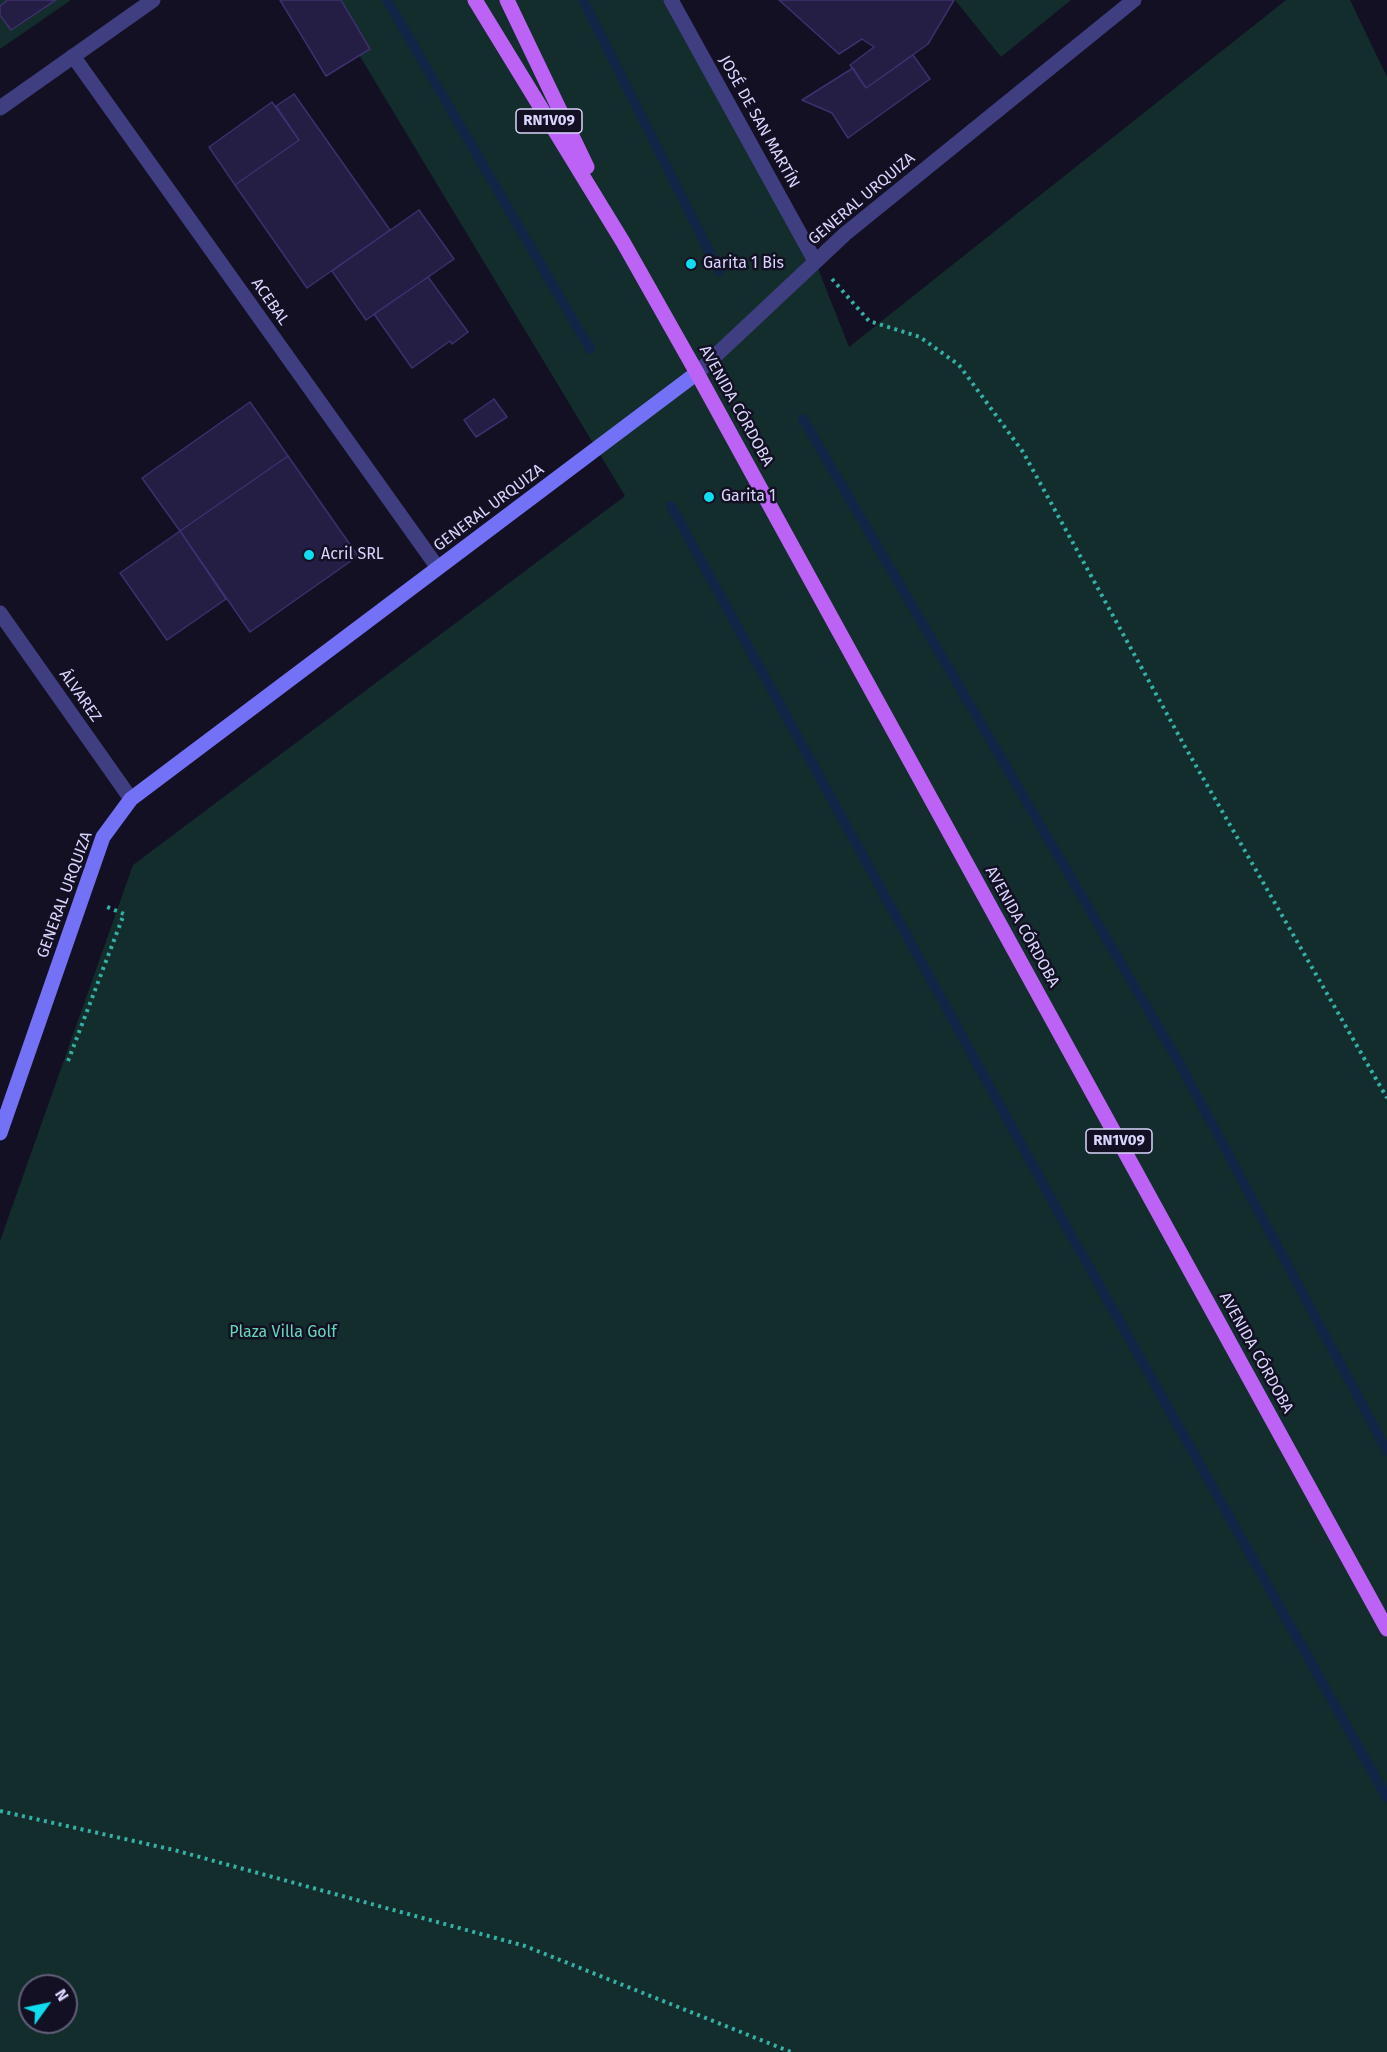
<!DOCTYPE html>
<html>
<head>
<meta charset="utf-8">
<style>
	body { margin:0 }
	#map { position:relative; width:1387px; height:2052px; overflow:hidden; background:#131024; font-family:"Fira Sans",sans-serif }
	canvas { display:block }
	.north { position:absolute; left:18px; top:1974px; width:60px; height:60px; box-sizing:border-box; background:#131024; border:2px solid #625f7a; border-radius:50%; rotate:57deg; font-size:16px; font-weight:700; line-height:24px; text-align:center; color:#d9d5fc }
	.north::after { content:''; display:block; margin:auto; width:21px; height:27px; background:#0eddef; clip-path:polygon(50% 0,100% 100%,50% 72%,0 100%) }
</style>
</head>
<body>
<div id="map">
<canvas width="1387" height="2052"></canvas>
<div class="north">N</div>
</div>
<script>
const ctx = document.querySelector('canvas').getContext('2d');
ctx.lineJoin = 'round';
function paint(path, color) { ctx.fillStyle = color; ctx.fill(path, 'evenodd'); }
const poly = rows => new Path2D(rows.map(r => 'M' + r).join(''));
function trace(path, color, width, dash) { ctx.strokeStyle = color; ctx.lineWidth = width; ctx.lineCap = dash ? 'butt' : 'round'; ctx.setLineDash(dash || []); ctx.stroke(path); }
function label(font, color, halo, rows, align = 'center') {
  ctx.font = font + ' "Fira Sans",sans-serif'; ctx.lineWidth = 5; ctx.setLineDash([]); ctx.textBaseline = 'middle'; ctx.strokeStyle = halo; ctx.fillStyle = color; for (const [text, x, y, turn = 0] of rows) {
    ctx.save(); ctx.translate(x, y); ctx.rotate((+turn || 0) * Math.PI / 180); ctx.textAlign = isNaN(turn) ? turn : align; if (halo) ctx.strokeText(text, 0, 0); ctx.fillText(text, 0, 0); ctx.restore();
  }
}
paint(poly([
	[0,0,71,0,0,49],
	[326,0,671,0,815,261,849,347,1286,0,1350,0,1387,77,1387,2052,0,2052,0,1241,133,865,625,496],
	[30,1986,66,1986,66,2022,30,2022],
	[955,0,1071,0,1001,57]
]), '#132d2c');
trace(poly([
	[387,0,590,349],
	[583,0,719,271],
	[803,419,1181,1066,1387,1451],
	[671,506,1065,1224,1387,1798]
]), '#112647', 10);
const building = poly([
	[8,0,56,0,11,30,0,15,0,6,8,0],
	[280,0,341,0,370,49,326,76,280,0],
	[779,0,954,0,928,44,866,88,850,65,874,47,862,39,839,54,779,0],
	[913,55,930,79,848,138,832,113,802,100,853,68,866,88,913,55],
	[294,94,390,230,307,288,235,185,299,140,276,106,294,94],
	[272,102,299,140,235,185,209,147,272,102],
	[419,210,454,259,366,320,332,271,419,210],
	[428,277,468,332,452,344,450,341,412,368,374,314,428,277],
	[494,399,507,417,476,437,464,420,494,399],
	[250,402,288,456,180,531,142,478,250,402],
	[288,456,358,556,250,632,180,531,288,456],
	[180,531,226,599,167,640,120,573,180,531]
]);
paint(building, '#241d44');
trace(building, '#3c316e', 1.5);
trace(poly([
	[832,279,869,321,920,337,959,365,1023,452,1184,745,1387,1098],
	[68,1061,124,914,105,906],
	[0,1811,174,1850,525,1946,791,2052]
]), '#36afa6', 4, [3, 4.5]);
trace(poly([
	[671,0,815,261],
	[73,56,438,568],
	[0,108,153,0],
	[697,373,845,234,1134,0],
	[0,613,131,799]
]), '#3f3e80', 15);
trace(poly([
	[0,1133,103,837,131,799,697,373]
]), '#7372f6', 15);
trace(poly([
	[475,0,623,242,697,373,1387,1629],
	[507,0,587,167]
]), '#bc63f6', 15);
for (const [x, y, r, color] of [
	[691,264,6,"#0eddef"],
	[709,497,6,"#0eddef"],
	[309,555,6,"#0eddef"]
]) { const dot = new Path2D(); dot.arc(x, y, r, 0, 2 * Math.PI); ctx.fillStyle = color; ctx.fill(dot); trace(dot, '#131024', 2); }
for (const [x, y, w] of [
	[549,121,66],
	[1119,1141,66]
]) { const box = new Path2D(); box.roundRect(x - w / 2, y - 12, w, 24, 4.5); ctx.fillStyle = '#131024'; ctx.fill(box); trace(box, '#d9d5fc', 1.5); }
label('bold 15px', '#d9d5fc', null, [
	["RN1V09",549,121],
	["RN1V09",1119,1141]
]);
label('16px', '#d9d5fc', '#131024', [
	["JOSÉ DE SAN MARTÍN",759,122,61],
	["GENERAL URQUIZA",862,199,-40],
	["ACEBAL",270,302,55],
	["AVENIDA CÓRDOBA",736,406,61],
	["GENERAL URQUIZA",489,508,-37],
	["ÁLVAREZ",80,696,55],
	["GENERAL URQUIZA",65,895,-70],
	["AVENIDA CÓRDOBA",1022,927,61],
	["AVENIDA CÓRDOBA",1256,1353,61]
]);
label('16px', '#d9d5fc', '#131024', [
	["Garita 1 Bis",703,264],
	["Garita 1",721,497],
	["Acril SRL",321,555]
], 'left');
label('16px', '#65d8ba', '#131024', [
	["Plaza Villa Golf",283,1333]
]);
</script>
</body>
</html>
